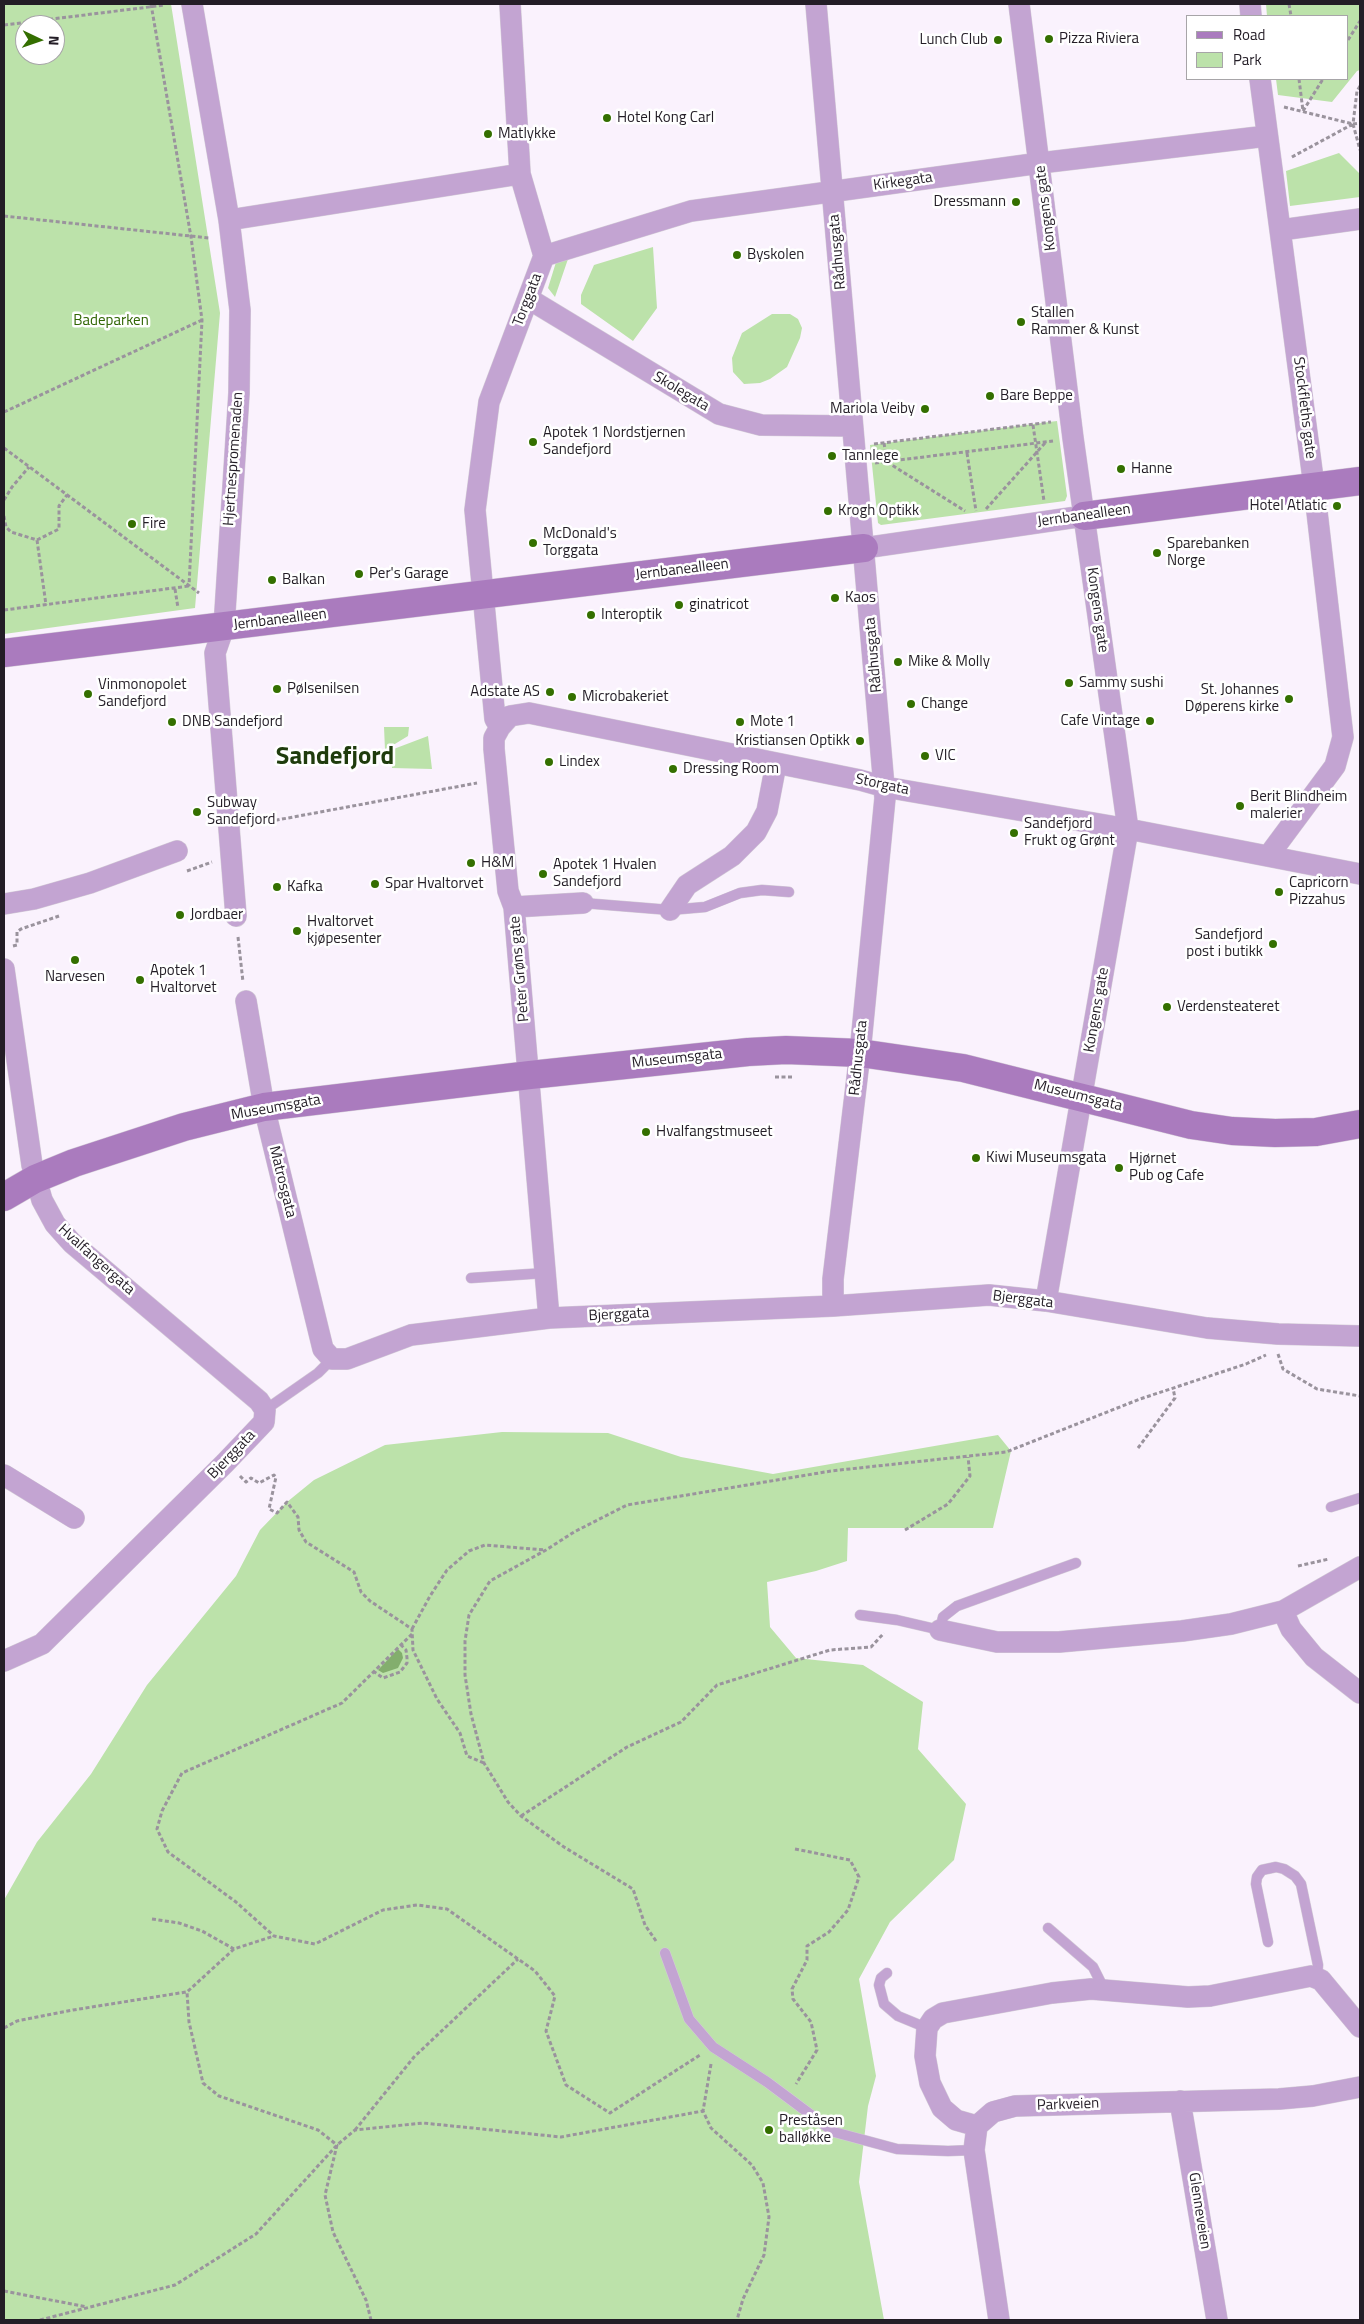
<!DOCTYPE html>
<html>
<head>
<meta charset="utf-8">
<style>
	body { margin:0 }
	#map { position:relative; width:1364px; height:2324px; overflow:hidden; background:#faf2fd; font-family:"Titillium Web",sans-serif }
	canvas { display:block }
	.frame { position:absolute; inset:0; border:5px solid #231d26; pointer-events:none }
	.legend { position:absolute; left:1186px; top:15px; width:162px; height:65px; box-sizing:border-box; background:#fff; border:1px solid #a7a5a8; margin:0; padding:6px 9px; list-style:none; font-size:15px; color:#231d26 }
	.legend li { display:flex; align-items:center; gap:10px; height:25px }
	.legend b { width:25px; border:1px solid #a7a5a8 }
	.north { position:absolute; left:15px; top:15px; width:50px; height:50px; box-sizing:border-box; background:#fff; border:1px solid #a7a5a8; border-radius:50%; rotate:93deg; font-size:14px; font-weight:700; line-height:20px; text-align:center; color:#231d26 }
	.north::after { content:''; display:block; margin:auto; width:18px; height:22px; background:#346f00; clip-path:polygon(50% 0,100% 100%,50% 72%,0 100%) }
</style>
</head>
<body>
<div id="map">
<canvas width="1364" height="2324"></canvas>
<div class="frame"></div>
<ul class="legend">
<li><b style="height:6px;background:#aa7bbe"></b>Road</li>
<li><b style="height:14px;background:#bce2aa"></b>Park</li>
</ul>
<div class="north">N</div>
</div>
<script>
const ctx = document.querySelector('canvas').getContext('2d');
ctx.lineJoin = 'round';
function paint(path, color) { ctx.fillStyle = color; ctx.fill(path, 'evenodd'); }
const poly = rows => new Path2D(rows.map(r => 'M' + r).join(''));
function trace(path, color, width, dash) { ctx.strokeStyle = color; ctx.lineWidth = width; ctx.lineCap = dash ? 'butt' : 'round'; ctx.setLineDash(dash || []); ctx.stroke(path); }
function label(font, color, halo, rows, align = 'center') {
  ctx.font = font + ' "Titillium Web",sans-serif'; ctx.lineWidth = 5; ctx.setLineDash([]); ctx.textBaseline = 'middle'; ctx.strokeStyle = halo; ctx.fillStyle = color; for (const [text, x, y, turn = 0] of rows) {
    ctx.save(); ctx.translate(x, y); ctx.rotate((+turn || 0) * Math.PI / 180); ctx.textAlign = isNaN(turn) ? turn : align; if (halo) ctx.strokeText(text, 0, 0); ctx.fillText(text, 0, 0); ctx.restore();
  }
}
paint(poly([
	[4,4,171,4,220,313,195,608,4,634],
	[25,25,55,25,55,55,25,55],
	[1266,4,1360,4,1360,70,1357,71,1332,102,1278,95,1276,79,1348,79,1348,16,1267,16],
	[1339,153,1360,174,1360,197,1290,206,1286,171],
	[653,247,657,308,633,341,581,304,581,295,594,265],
	[557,259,568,259,555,297,548,288],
	[772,314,790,314,798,319,802,328,800,338,787,367,770,379,760,383,744,384,733,372,732,358,742,333],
	[1057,421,1067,496,1065,501,881,525,878,523,870,445],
	[384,727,409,727,408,736,385,750],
	[428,736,432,769,392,768,391,750],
	[502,1432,608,1433,681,1457,773,1474,998,1435,1011,1451,993,1528,848,1528,847,1561,816,1571,767,1582,770,1627,796,1658,863,1665,923,1702,918,1749,966,1804,954,1860,890,1922,859,1979,876,2076,868,2106,859,2182,884,2320,4,2320,4,1900,37,1842,91,1774,147,1685,236,1576,260,1530,287,1502,314,1480,385,1445]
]), '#bce2aa');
paint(poly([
	[398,1649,402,1653,403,1658,398,1668,383,1673,378,1670]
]), '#83ae6d');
const lane = poly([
	[583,903,670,910,705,907,740,893,762,890,789,892],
	[471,1278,545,1273],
	[265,1410,318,1373,332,1359],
	[1331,1507,1360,1498],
	[860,1615,897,1620,940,1630,943,1617,957,1606,1076,1563],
	[1048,1928,1093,1967,1104,1989],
	[1268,1942,1256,1884,1257,1877,1262,1870,1276,1867,1284,1869,1295,1876,1301,1884,1318,1965,1317,1977],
	[665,1953,689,2019,713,2047,767,2082,834,2132,897,2149,948,2151,974,2150],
	[887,1973,881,1978,879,1985,884,2004,898,2016,927,2028]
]);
const street = poly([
	[192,4,229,220,240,310,239,393,224,627,215,653,236,916],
	[816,4,885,798,860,1053,833,1279,833,1306],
	[1019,4,1073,438,1128,829,1046,1301],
	[1250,4,1251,16],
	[1260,79,1314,486,1343,737,1335,766,1269,855],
	[229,220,520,174],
	[1281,230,1360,219],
	[544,256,691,211,1040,163,1267,136],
	[529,299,719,414,761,425,852,426],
	[864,548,1084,516],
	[500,727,495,719,475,510,489,402,544,256,520,174,510,4],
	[4,904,34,899,90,883,177,851],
	[514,907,583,903],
	[670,910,687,885,732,856,756,832,767,811,776,764],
	[4,969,32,1165,42,1200,55,1224,72,1243,259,1401,265,1410,264,1422,225,1463,42,1644,4,1661],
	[246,1001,264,1107,323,1349,332,1359,347,1359,411,1335,549,1318,833,1306,989,1295,1046,1301,1207,1328,1278,1334,1360,1336],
	[549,1318,514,907,508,891,494,749,494,738,500,727,510,716,529,713,860,780,885,787,1128,829,1360,874],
	[4,1475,74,1518],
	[1283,1611,1291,1629,1314,1657,1360,1693],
	[940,1630,997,1642,1059,1642,1182,1631,1231,1624,1283,1611,1360,1567],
	[1180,2101,1217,2320],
	[977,2126,956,2120,942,2108,930,2083,925,2056,927,2028,933,2019,943,2013,1052,1993,1091,1989,1188,1997,1210,1996,1311,1976,1321,1980,1360,2027],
	[999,2320,974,2150,977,2126,993,2112,1015,2106,1279,2099,1313,2096,1360,2087]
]);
const secondary = poly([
	[1084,516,1360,481],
	[4,653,864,548],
	[4,1197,35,1179,74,1163,184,1127,264,1107,530,1075,748,1052,786,1050,860,1053,963,1068,1191,1125,1232,1131,1275,1133,1316,1132,1360,1124]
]);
trace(lane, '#d3ccd6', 11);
trace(street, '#d3ccd6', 22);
trace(secondary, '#d3ccd6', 29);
trace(poly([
	[151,4,191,237,202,320,189,586],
	[1289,4,1291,16],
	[4,25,165,5],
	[1348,40,1360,21],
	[1299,79,1303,111],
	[1360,86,1357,91,1353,124,1360,150],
	[1284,107,1353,124,1290,158],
	[1303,111,1323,79],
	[1353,124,1360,123],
	[4,216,209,238],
	[4,412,202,320],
	[1033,425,1044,501],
	[884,443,887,462,965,511],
	[874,444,1051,422],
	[4,448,199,593],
	[967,453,976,511],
	[875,463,1053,441],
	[4,500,12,487,29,467],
	[986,509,1045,443],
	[4,516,6,527,11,532,37,540,46,605],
	[37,540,59,529,59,506,67,495],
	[175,589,178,608],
	[4,610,189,586],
	[250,825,477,783],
	[187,871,212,862],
	[238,937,243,982],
	[13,946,17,945,17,932,21,929,59,916],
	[775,1077,794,1077],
	[1278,1354,1283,1369,1317,1389,1360,1396],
	[1138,1448,1175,1398,1173,1388],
	[240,1476,246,1482,251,1478,259,1483,274,1475,276,1477,269,1509,277,1513,287,1502,298,1517,299,1530,306,1542,354,1572,361,1592,370,1601,412,1629,413,1650,437,1699,460,1733,467,1756,484,1763],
	[905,1530,948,1504,970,1476,968,1457],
	[1298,1566,1329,1559],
	[412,1629,430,1596,447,1570,469,1551,485,1545,545,1550],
	[412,1634,342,1703,182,1773,162,1811,157,1829,168,1852,236,1902,274,1936,315,1944,383,1910,417,1905,447,1909,535,1971,555,1996,546,2031,566,2085,610,2113,700,2055],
	[373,1671,383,1678,400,1672,407,1663,407,1658,406,1650,401,1645],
	[521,1816,627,1747,681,1722,717,1685,830,1650,871,1647,884,1633],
	[795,1849,850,1860,859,1877,848,1910,829,1932,807,1946,807,1960,792,1989,793,1999,811,2022,817,2050,796,2084],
	[152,1919,179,1923,202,1931,234,1949,274,1936],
	[656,1941,645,1925,633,1889,564,1847,521,1816,508,1802,484,1763,471,1714,465,1675,465,1641,469,1615,490,1581,546,1550,574,1532,627,1505,831,1471,1006,1452,1140,1399,1246,1364,1266,1355],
	[234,1949,187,1992,189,2022,203,2083,219,2096,318,2130,337,2145,325,2195,333,2232,366,2300,371,2320],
	[4,2028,17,2021,73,2010,186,1992],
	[711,2064,703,2111,711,2128,752,2165,763,2183,769,2217,764,2255,743,2299,737,2320],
	[355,2130,414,2057,518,1959],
	[4,2291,87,2307],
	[40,2320,175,2285,256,2234,337,2145,355,2130,423,2123,561,2137,703,2111]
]), '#9a939d', 3, [4, 2.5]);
trace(lane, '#c3a4d2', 10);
trace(street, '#c3a4d2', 21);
trace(secondary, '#aa7bbe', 28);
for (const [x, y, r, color] of [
	[1049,39,5,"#346f00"],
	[998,40,5,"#346f00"],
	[607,118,5,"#346f00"],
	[488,134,5,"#346f00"],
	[1016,202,5,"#346f00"],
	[737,255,5,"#346f00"],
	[1021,322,5,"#346f00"],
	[990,396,5,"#346f00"],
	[925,409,5,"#346f00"],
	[533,442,5,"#346f00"],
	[832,456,5,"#346f00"],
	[1121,469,5,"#346f00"],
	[1337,506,5,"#346f00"],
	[828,511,5,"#346f00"],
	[132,524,5,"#346f00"],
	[533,543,5,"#346f00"],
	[1157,553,5,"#346f00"],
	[359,574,5,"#346f00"],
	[272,580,5,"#346f00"],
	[835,598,5,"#346f00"],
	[679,605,5,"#346f00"],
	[591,615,5,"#346f00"],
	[898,662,5,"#346f00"],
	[1069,683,5,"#346f00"],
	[277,689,5,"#346f00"],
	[550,692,5,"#346f00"],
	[88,694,5,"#346f00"],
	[572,697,5,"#346f00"],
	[1289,699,5,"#346f00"],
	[911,704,5,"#346f00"],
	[1150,721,5,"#346f00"],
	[172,722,5,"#346f00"],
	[740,722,5,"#346f00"],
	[860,741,5,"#346f00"],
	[925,756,5,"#346f00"],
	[549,762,5,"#346f00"],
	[673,769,5,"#346f00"],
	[1240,806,5,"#346f00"],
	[197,812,5,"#346f00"],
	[1014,833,5,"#346f00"],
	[471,863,5,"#346f00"],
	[543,874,5,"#346f00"],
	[375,884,5,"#346f00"],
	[277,887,5,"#346f00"],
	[1279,892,5,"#346f00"],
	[180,915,5,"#346f00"],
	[297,931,5,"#346f00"],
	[1273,944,5,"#346f00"],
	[75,960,5,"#346f00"],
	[140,980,5,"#346f00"],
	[1167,1007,5,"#346f00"],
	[646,1132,5,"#346f00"],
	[976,1158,5,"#346f00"],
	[1119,1168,5,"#346f00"],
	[769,2130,5,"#346f00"]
]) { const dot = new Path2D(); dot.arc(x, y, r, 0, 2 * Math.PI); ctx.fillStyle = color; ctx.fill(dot); trace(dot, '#fff', 2); }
label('15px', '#231d26', '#fff', [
	["Pizza Riviera",1059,39],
	["Lunch Club",988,40,"right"],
	["Hotel Kong Carl",617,118],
	["Matlykke",498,134],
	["Dressmann",1006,202,"right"],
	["Byskolen",747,255],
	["Stallen",1031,313],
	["Rammer & Kunst",1031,330],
	["Bare Beppe",1000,396],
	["Mariola Veiby",915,409,"right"],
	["Apotek 1 Nordstjernen",543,433],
	["Sandefjord",543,450],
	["Tannlege",842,456],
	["Hanne",1131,469],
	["Hotel Atlatic",1327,506,"right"],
	["Krogh Optikk",838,511],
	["Fire",142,524],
	["McDonald's",543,534],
	["Torggata",543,551],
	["Sparebanken",1167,544],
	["Norge",1167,561],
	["Per's Garage",369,574],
	["Balkan",282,580],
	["Kaos",845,598],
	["ginatricot",689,605],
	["Interoptik",601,615],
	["Mike & Molly",908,662],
	["Sammy sushi",1079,683],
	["Vinmonopolet",98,685],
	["Sandefjord",98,702],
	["Pølsenilsen",287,689],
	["St. Johannes",1279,690,"right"],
	["Døperens kirke",1279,707,"right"],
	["Adstate AS",540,692,"right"],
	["Microbakeriet",582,697],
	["Change",921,704],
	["Cafe Vintage",1140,721,"right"],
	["DNB Sandefjord",182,722],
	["Mote 1",750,722],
	["Kristiansen Optikk",850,741,"right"],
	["VIC",935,756],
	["Lindex",559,762],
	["Dressing Room",683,769],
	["Berit Blindheim",1250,797],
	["malerier",1250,814],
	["Subway",207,803],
	["Sandefjord",207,820],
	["Sandefjord",1024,824],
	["Frukt og Grønt",1024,841],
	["H&M",481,863],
	["Apotek 1 Hvalen",553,865],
	["Sandefjord",553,882],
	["Capricorn",1289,883],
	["Pizzahus",1289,900],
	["Spar Hvaltorvet",385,884],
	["Kafka",287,887],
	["Jordbaer",190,915],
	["Hvaltorvet",307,922],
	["kjøpesenter",307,939],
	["Sandefjord",1263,935,"right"],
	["post i butikk",1263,952,"right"],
	["Apotek 1",150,971],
	["Hvaltorvet",150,988],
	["Narvesen",75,977,"center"],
	["Verdensteateret",1177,1007],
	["Hvalfangstmuseet",656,1132],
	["Kiwi Museumsgata",986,1158],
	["Hjørnet",1129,1159],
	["Pub og Cafe",1129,1176],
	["Preståsen",779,2121],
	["balløkke",779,2138]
], 'left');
label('15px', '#231d26', '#fff', [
	["Kirkegata",903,182,-8],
	["Kongens gate",1046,208,-97],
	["Rådhusgata",838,252,-95],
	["Torggata",528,300,-69],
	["Skolegata",681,392,31],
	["Stockfleths gate",1304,408,83],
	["Hjertnespromenaden",234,459,-86],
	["Jernbanealleen",1084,516,-8],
	["Jernbanealleen",682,570,-7],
	["Kongens gate",1097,610,82],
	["Jernbanealleen",280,620,-7],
	["Rådhusgata",874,655,-95],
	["Storgata",882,785,12],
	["Peter Grøns gate",520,969,-95],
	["Kongens gate",1097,1010,-80],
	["Rådhusgata",859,1058,-84],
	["Museumsgata",677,1059,-6],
	["Museumsgata",1078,1096,14],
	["Museumsgata",276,1108,-10],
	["Matrosgata",282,1182,76],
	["Hvalfangergata",96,1260,42],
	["Bjerggata",1023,1300,7],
	["Bjerggata",619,1315,-3],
	["Bjerggata",232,1455,-46],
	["Parkveien",1068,2105,-2],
	["Glenneveien",1199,2211,81]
]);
label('15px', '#316604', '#fff', [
	["Badeparken",111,321]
]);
label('bold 25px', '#1f3c0d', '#fff', [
	["Sandefjord",335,758]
]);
</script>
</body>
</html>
